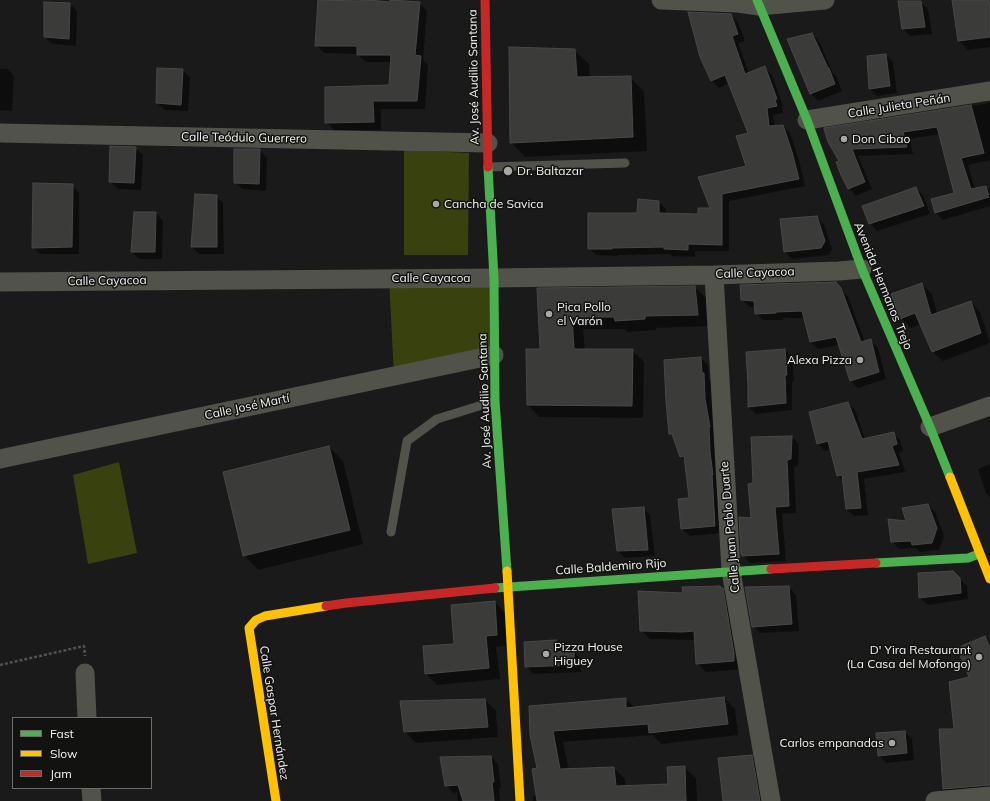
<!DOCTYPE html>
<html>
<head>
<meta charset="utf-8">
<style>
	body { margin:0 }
	#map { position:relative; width:990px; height:801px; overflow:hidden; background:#1a1a1a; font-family:Mulish,sans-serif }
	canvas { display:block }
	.legend { position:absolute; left:12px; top:717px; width:140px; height:72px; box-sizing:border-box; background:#121210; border:1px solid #6c6d6b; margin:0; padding:5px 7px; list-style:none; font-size:12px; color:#f4f5f3 }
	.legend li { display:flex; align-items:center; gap:8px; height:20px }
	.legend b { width:20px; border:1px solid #6c6d6b }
</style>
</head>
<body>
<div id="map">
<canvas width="990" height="801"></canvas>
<ul class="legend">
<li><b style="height:5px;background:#4caf50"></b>Fast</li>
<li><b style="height:5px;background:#ffc107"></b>Slow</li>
<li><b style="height:5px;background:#c62828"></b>Jam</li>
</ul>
</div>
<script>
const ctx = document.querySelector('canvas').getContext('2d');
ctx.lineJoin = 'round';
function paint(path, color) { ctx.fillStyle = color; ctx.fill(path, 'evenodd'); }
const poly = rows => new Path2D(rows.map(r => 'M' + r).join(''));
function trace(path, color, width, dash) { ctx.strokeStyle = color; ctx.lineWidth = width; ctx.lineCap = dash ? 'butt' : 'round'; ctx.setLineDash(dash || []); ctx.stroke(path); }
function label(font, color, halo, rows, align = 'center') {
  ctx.font = font + ' Mulish,sans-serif'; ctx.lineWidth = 3; ctx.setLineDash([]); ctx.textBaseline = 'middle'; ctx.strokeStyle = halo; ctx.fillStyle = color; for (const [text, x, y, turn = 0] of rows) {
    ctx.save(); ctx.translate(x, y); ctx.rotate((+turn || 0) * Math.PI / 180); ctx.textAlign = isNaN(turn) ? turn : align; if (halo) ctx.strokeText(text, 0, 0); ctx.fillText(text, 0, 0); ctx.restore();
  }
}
paint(poly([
	[404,150,469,153,468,255,404,255],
	[494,278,494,355,394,376,389,279],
	[119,462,137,553,88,564,73,475]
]), '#39410e');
paint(poly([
	[953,0,990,0,990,47,968,50,959,41],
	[920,2,928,9,932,34,910,36,903,29],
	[391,3,419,3,427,11,423,60,428,65,425,109,381,109,381,130,334,130,326,122,390,86,392,62,366,62,357,54,324,53,316,45],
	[70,4,77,11,76,46,52,44,45,37],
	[731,15,738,22,745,41,738,43,749,73,765,67,772,75,783,106,782,107,783,113,773,115,775,126,783,126,790,133,799,160,805,186,729,201,729,251,695,251,695,257,672,256,670,254,618,255,618,256,596,255,589,248,638,214,659,202,666,209,666,215,699,215,711,209,700,178,747,166,749,133,729,83,719,88,712,81],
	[812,34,819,41,833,73,836,76,842,91,818,101,811,93],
	[574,50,589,64,590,78,630,77,644,92,647,151,525,157,511,142],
	[886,55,893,62,897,93,877,96,870,89,868,56],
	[0,69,7,69,14,76,12,111,0,110],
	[182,70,190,77,188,111,165,110,157,103],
	[990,103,990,160,968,165,975,189,986,187,990,191,990,206,943,220,936,213,955,194,940,134,910,139,913,154,858,156,872,189,856,196,849,188,840,161,825,129],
	[135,148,143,155,141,190,118,189,110,181],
	[260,150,267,158,266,191,242,189,235,182],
	[72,185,79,193,79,254,40,254,33,247],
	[916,188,923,195,930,214,877,231,870,223],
	[216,196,223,203,224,254,199,254,192,247],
	[156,213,163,221,162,259,139,259,132,252],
	[817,217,824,224,832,249,829,255,792,259,785,252,781,219],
	[835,283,848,297,865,342,870,340,878,348,886,379,858,388,851,381,839,345,818,349,810,342,805,318,783,318,783,320,763,320,756,313,755,307,750,307,742,300],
	[922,284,932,294,937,314,971,302,980,312,990,343,943,361,933,352,921,324,911,328,901,318],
	[695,287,707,299,710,326,656,328,656,330,627,332,624,329,583,329,585,350,632,350,644,362,643,418,539,417,528,405,541,350,538,289],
	[785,350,792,357,794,382,792,382,792,410,756,414,749,407],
	[701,358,708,365,709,379,711,381,712,407,716,434,722,533,690,536,682,529,690,499,686,462,681,456,674,437,670,433],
	[847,403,855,410,865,439,893,433,900,440,903,451,899,453,905,472,864,479,868,515,854,516,846,509,844,482,837,475,831,449,825,451,818,444,810,413],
	[792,437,799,444,798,466,794,467,796,513,782,514,786,561,750,563,743,555,752,519,754,484,752,438],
	[329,447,343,461,363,544,258,570,244,555],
	[990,464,990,497,986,493,978,469],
	[928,505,935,512,944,536,939,550,920,552,916,548,899,549,892,541,907,522],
	[643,508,650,515,655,556,625,558,618,551],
	[919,574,959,579,967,586,968,599,928,605,920,598],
	[720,587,731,598,743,669,706,672,697,663,695,640,650,639,641,630],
	[789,587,796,595,799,631,760,633,753,626],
	[495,602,505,613,507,646,496,647,500,679,437,685,426,674,455,645],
	[985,637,990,643,990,800,956,801,944,789,955,730,971,678],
	[556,641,563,648,563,653,573,652,581,659,581,672,533,674,526,666,525,643],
	[724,698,735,709,738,735,661,744,653,735,563,742,569,770,614,768,625,779,626,787,669,785,684,767,696,778,697,801,533,801,533,796,538,796,538,769,531,735,626,699,635,708],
	[485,700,496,711,498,737,416,743,405,732,401,702],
	[905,732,912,739,914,760,886,763,879,755],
	[751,756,759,764,765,801,724,801],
	[491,757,498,764,501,788,499,789,500,801,458,801,457,792,453,793,446,785]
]), '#0007');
const building = poly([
	[318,0,360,1,360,0,368,0,390,2,390,0,420,2,415,55,421,56,417,101,373,101,374,122,325,123,325,87,389,85,391,55,357,55,357,46,315,46,318,0],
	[952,0,989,0,990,8,990,37,958,41,952,0],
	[898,1,921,1,925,27,902,29,898,1],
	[44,2,70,3,69,39,44,37,44,2],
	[688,12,731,14,738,34,732,36,745,74,765,66,777,99,775,100,777,106,767,108,769,126,783,125,792,152,799,179,722,194,722,245,688,244,688,250,664,249,664,247,612,248,612,249,588,249,588,213,637,213,638,199,659,201,659,213,698,214,698,208,710,208,698,177,746,166,736,136,748,133,725,75,711,81,700,57,688,12],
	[812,33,828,68,829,68,835,84,810,94,787,39,812,33],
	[509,47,575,49,577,77,631,76,633,137,510,143,509,47],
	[886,54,890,86,869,89,867,56,886,54],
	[157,68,183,69,181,105,156,103,157,68],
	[971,105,984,153,961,158,971,189,986,186,989,197,935,213,931,199,954,193,937,127,903,132,907,147,852,149,865,182,848,189,841,175,836,162,839,161,828,142,824,129,824,128,971,105],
	[110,146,136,147,134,183,109,182,110,146],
	[234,149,260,149,259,184,234,183,234,149],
	[33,183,73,184,72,247,32,248,33,183],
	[916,187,924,206,869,224,862,206,916,187],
	[195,194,217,195,217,247,191,247,195,194],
	[134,212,156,212,155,252,131,252,134,212],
	[817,216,825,241,821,248,784,252,780,219,817,216],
	[836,282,841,288,861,342,871,339,879,372,850,381,836,337,810,342,802,311,776,312,776,313,755,314,754,301,741,300,740,285,836,282],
	[922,283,931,315,971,301,981,333,932,352,915,313,900,319,891,294,922,283],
	[695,286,698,315,645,316,645,319,615,321,614,317,572,317,574,349,633,349,632,406,527,405,526,349,540,349,537,288,695,286],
	[785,349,787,375,785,375,786,403,748,407,748,385,746,352,785,349],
	[701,357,702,373,704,373,705,399,710,427,709,427,710,452,713,475,712,475,715,526,681,529,678,499,689,498,684,456,680,457,672,434,669,434,666,402,664,360,701,357],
	[848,402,862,439,894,432,897,444,892,446,899,465,857,472,861,508,846,509,842,475,837,476,828,441,817,444,809,412,848,402],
	[792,436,791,459,787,460,789,506,775,507,779,554,742,556,741,554,739,517,751,518,748,484,753,483,751,437,792,436],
	[329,446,350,530,243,556,223,472,329,446],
	[928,504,937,528,932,543,912,545,911,541,891,542,888,519,906,521,902,508,928,504],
	[644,507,648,550,617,551,612,509,644,507],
	[953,571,960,578,961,593,919,598,918,573,953,571],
	[720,586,721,588,723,588,734,653,734,661,696,664,694,631,682,632,640,631,638,591,683,593,682,587,720,586],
	[789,586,792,624,752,627,745,587,789,586],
	[495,601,497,635,486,636,489,668,425,674,423,646,454,644,451,605,495,601],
	[985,636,990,648,990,785,943,789,939,729,954,729,949,682,969,677,957,648,985,636],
	[556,640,556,652,574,651,574,665,525,667,524,642,556,640],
	[724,697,728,724,649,733,648,724,553,731,560,769,614,767,616,786,668,784,667,767,685,766,686,801,537,801,532,769,537,768,530,735,529,706,626,698,626,708,724,697],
	[485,699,488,727,404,732,400,701,485,699],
	[905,731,907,753,878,756,876,733,905,731],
	[752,755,760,801,723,801,718,758,752,755],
	[491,756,494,782,492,782,494,801,463,801,458,785,445,786,440,757,491,756]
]);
paint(building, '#3b3b3a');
trace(building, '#484848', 1);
trace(poly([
	[0,665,84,646,85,656]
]), '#52534e', 2.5, [3, 2]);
trace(poly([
	[488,167,625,163],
	[391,532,407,441,437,419,495,401]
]), '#51534a', 9);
trace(poly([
	[661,0,738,3,759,6,825,0],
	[807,120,990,91],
	[0,133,488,143],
	[714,275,731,571,771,801],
	[0,282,494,278,714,275,839,271,862,269],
	[930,427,990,406],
	[0,459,494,355],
	[85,673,87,718],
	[91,788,92,801],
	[935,801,990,796]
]), '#51534a', 19);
trace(poly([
	[757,0,807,120,862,269,930,427,950,477],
	[488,167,494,278,495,401,507,571],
	[876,563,968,558,979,554],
	[495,588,771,569]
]), '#4caf50', 9);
trace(poly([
	[950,477,990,579],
	[507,571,520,801],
	[276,801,249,628,256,620,265,616,326,606]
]), '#ffc107', 9);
trace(poly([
	[485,0,488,167],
	[771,569,876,563],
	[326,606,346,603,495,588]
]), '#c62828', 9);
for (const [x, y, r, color] of [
	[844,139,4,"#a8a8a7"],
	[508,171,5,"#a8a8a7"],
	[436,204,4,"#a8a8a7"],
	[549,314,4,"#a8a8a7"],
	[860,360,4,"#a8a8a7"],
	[546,654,4,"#a8a8a7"],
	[979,657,4,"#a8a8a7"],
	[892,743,4,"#a8a8a7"]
]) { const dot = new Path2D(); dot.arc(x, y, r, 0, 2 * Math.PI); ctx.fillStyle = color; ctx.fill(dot); trace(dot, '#121210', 1.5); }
label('12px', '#f4f5f3', '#121210', [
	["Av. José Audilio Santana",474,77,-91],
	["Calle Julieta Peñán",899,106,-9],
	["Calle Teódulo Guerrero",244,138,1],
	["Calle Cayacoa",755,273,-2],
	["Calle Cayacoa",431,278],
	["Calle Cayacoa",107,281,-1],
	["Avenida Hermanos Trejo",883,286,68],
	["Av. José Audilio Santana",485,401,-92],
	["Calle José Martí",247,407,-12],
	["Calle Juan Pablo Duarte",730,527,-95],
	["Calle Baldemiro Rijo",611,567,-4],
	["Calle Gaspar Hernández",274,713,81]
]);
label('12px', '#f4f5f3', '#121210', [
	["Don Cibao",852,139],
	["Dr. Baltazar",517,171],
	["Cancha de Savica",444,204],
	["Pica Pollo",557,307],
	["el Varón",557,321],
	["Alexa Pizza",852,360,"right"],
	["Pizza House",554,647],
	["Higuey",554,661],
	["D' Yira Restaurant",971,650,"right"],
	["(La Casa del Mofongo)",971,664,"right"],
	["Carlos empanadas",884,743,"right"]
], 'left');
</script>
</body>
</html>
